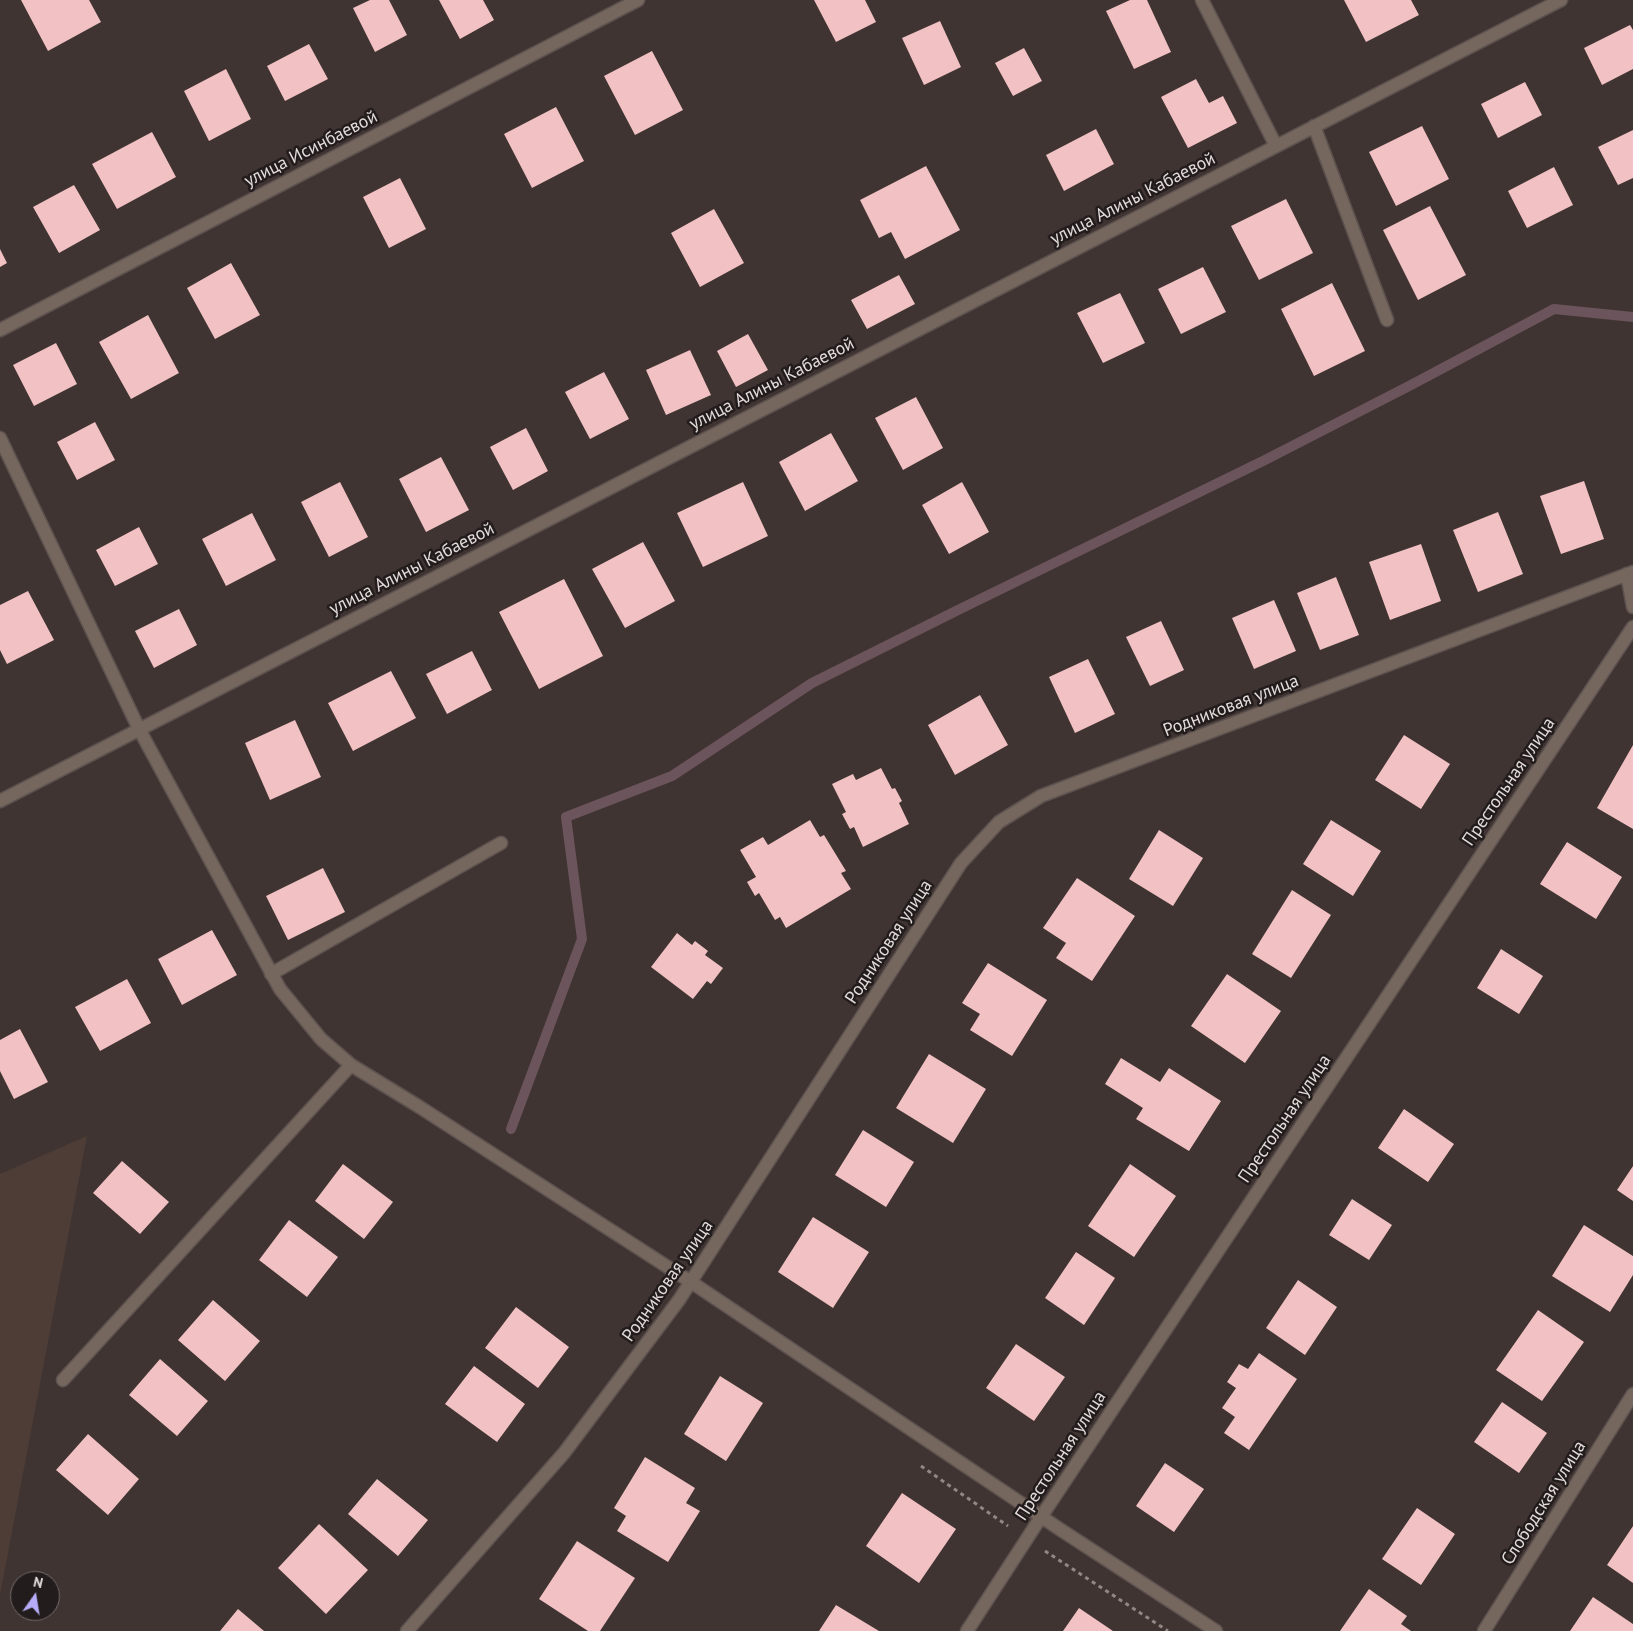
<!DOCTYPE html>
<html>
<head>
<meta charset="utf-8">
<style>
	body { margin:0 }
	#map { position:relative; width:1633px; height:1631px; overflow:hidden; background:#3f3431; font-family:"PT Sans",sans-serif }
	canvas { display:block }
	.north { position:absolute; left:10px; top:1571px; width:50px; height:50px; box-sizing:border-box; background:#221d1c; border:1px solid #6f6968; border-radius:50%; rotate:13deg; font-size:14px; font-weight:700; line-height:20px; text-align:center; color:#e3dcda }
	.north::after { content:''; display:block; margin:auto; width:18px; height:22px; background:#b6acf8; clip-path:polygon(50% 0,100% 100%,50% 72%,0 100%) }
</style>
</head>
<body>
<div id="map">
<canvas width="1633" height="1631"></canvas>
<div class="north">N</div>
</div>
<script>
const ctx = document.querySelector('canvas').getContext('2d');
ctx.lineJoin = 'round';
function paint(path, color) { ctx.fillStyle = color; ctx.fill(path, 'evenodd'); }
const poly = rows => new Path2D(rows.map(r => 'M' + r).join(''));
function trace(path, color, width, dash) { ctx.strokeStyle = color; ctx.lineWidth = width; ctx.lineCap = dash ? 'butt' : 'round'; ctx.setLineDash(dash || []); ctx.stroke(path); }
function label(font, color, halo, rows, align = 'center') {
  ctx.font = font + ' "PT Sans",sans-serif'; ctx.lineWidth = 5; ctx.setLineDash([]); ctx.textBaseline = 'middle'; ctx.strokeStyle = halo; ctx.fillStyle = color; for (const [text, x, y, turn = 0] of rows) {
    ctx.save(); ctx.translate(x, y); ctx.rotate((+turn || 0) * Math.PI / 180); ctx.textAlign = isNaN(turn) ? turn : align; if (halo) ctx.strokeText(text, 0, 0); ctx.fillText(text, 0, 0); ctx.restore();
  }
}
paint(poly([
	[87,1136,0,1595,0,1174]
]), '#4e3d37');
trace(poly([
	[511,1129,582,939,566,817,672,776,812,683,958,610,1265,460,1411,385,1554,309,1633,317]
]), '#6c545c', 10);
paint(poly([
	[21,0,89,0,101,22,48,51],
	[370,0,389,0,407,35,375,52,353,8],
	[439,0,483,0,494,20,460,39],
	[814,0,865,0,876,22,836,42],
	[1130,0,1147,0,1171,52,1134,69,1106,11],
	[1344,0,1411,0,1419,15,1366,42],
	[940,21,961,67,924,85,902,38],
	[1630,25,1633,30,1633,69,1602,85,1584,48],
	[309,44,328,79,285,101,267,66],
	[1024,48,1042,81,1013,96,995,63],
	[652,51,683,110,635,135,604,76],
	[226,69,251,119,209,141,184,91],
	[1196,79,1209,103,1223,96,1237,123,1188,148,1161,97],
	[1525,82,1542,115,1498,138,1481,104],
	[556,107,584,161,532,188,504,134],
	[1422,126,1449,179,1396,206,1369,152],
	[1096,129,1114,164,1064,191,1046,155],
	[1633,130,1633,178,1618,185,1598,147],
	[152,132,176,177,117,209,92,164],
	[926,166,960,230,905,259,891,232,879,238,860,200],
	[1554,167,1573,205,1527,228,1508,191],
	[400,178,426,229,389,248,363,197],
	[74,185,100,230,59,253,33,207],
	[1286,199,1313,253,1259,280,1231,226],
	[1430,206,1466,275,1418,300,1383,230],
	[714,209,744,263,700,287,671,233],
	[0,249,7,263,0,267],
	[231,263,260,315,215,339,187,288],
	[1203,267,1226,312,1181,334,1158,289],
	[899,275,915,304,867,329,851,300],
	[1332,283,1365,351,1314,376,1281,309],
	[1120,293,1145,343,1103,363,1077,313],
	[148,315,179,373,131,399,99,342],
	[748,334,768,370,736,387,717,351],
	[56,343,77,384,34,406,13,365],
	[690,350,711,395,666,415,646,370],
	[604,372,629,419,590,439,565,392],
	[916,397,943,448,903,470,875,418],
	[95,422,115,460,77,480,57,442],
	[526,428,548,471,513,490,490,447],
	[831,433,858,481,805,511,779,462],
	[441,457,469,510,426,532,399,479],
	[1584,481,1604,539,1561,554,1540,496],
	[340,482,368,537,329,557,301,502],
	[743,482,768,536,703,567,677,513],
	[962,482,989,532,949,554,922,505],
	[1498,512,1523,574,1478,592,1453,530],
	[252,513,276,560,226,586,202,539],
	[139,527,158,564,115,586,96,550],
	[643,542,675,601,625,628,592,569],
	[1421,544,1441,601,1390,620,1369,562],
	[1336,577,1359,635,1320,650,1297,593],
	[564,579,603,656,539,689,499,612],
	[28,591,54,640,7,664,0,650,0,605],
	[1274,600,1296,651,1254,669,1232,618],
	[179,609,197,645,154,668,135,631],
	[1161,621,1184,670,1150,686,1126,637],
	[472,651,492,690,447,714,426,674],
	[1088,659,1115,714,1075,733,1049,677],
	[391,671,416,718,353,751,328,703],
	[980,695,1008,745,955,775,928,725],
	[295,720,321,777,270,800,245,743],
	[1404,735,1450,764,1421,809,1375,780],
	[1633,745,1633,829,1597,808],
	[881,768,892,789,895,788,902,801,899,803,909,824,863,847,854,827,850,829,842,814,846,812,832,784,853,774,856,780],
	[810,820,820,837,824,835,846,871,841,873,851,889,786,928,780,917,775,920,759,893,755,896,747,882,756,877,740,850,763,837,768,845],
	[1331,820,1381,851,1353,896,1303,864],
	[1159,830,1203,858,1173,906,1129,879],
	[1567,842,1622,877,1596,919,1540,884],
	[323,868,345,912,288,940,266,896],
	[1077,878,1135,916,1092,981,1056,958,1066,943,1043,928],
	[1292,890,1331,915,1291,978,1252,954],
	[212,930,237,975,182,1005,158,959],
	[677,933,692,945,695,941,708,951,705,955,723,968,711,984,707,981,693,999,651,967],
	[1501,949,1543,976,1519,1014,1477,988],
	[988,963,1047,1000,1012,1056,970,1030,980,1014,962,1003],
	[1227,974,1281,1011,1245,1063,1191,1026],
	[127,979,151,1023,100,1051,75,1007],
	[20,1029,48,1082,14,1099,0,1071,0,1040],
	[929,1054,986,1089,953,1143,896,1108],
	[1121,1058,1160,1082,1169,1068,1221,1101,1189,1151,1136,1119,1143,1108,1105,1084],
	[1404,1109,1454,1144,1428,1182,1378,1148],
	[863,1130,914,1162,886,1207,835,1175],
	[122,1161,169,1202,140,1234,93,1193],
	[343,1164,393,1202,364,1239,315,1201],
	[1130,1164,1176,1196,1134,1257,1088,1226],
	[1633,1166,1633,1201,1617,1190],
	[1352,1199,1392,1225,1369,1260,1329,1235],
	[813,1217,869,1252,833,1308,778,1272],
	[289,1220,338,1257,307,1297,259,1260],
	[1584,1225,1633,1256,1633,1275,1610,1312,1552,1276],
	[1076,1252,1115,1278,1084,1325,1045,1298],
	[1298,1280,1337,1307,1305,1355,1266,1328],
	[213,1300,260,1341,225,1381,178,1340],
	[516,1307,569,1347,538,1388,485,1348],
	[1538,1310,1584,1342,1542,1401,1496,1370],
	[1016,1344,1065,1377,1034,1421,986,1388],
	[1259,1353,1297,1379,1249,1450,1224,1433,1235,1417,1222,1408,1236,1388,1227,1382,1239,1364,1248,1369],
	[160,1359,208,1401,177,1436,129,1395],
	[474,1366,525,1404,497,1442,445,1404],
	[720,1376,763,1403,726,1461,684,1434],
	[1502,1402,1547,1433,1519,1473,1474,1442],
	[88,1434,139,1479,108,1515,56,1470],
	[645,1457,695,1488,686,1503,700,1511,668,1562,617,1531,626,1516,614,1508],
	[1165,1463,1204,1489,1174,1532,1136,1506],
	[377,1479,428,1520,398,1556,348,1514],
	[902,1493,956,1529,919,1583,866,1546],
	[1417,1508,1455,1534,1421,1585,1382,1559],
	[319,1524,368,1570,326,1614,278,1568],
	[1633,1526,1633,1583,1607,1565],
	[577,1541,635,1578,600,1631,588,1631,539,1599],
	[1369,1589,1407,1616,1401,1624,1411,1631,1340,1631],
	[1593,1597,1633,1624,1633,1631,1570,1631],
	[836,1605,879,1631,819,1631],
	[1079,1608,1113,1631,1063,1631],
	[238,1609,264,1631,220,1631]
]), '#f1c1c3');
const minor = poly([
	[1202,0,1276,146],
	[1314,126,1387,320],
	[0,330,638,0],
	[0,438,139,729,280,989,321,1039,351,1065,418,1106,691,1282,1061,1530,1216,1631],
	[1627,574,1633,607],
	[0,801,1561,0],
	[271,974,501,843],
	[63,1380,351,1065],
	[407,1631,564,1453,679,1300,961,863,999,822,1041,796,1633,572],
	[967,1631,1041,1517,1633,627],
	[1484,1631,1633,1394]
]);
trace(minor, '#5d524f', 15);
trace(poly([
	[921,1466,1008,1526],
	[1045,1551,1168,1631]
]), '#918886', 3, [4, 4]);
trace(minor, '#75675d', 12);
label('18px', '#e3dcda', '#221d1c', [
	["улица Исинбаевой",311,149,-27],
	["улица Алины Кабаевой",1133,199,-27],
	["улица Алины Кабаевой",772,384,-27],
	["улица Алины Кабаевой",412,569,-27],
	["Родниковая улица",1231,706,-21],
	["Престольная улица",1509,782,-56],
	["Родниковая улица",889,942,-57],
	["Престольная улица",1285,1119,-56],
	["Родниковая улица",668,1281,-55],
	["Престольная улица",1061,1456,-57],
	["Слободская улица",1544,1503,-58]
]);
</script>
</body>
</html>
